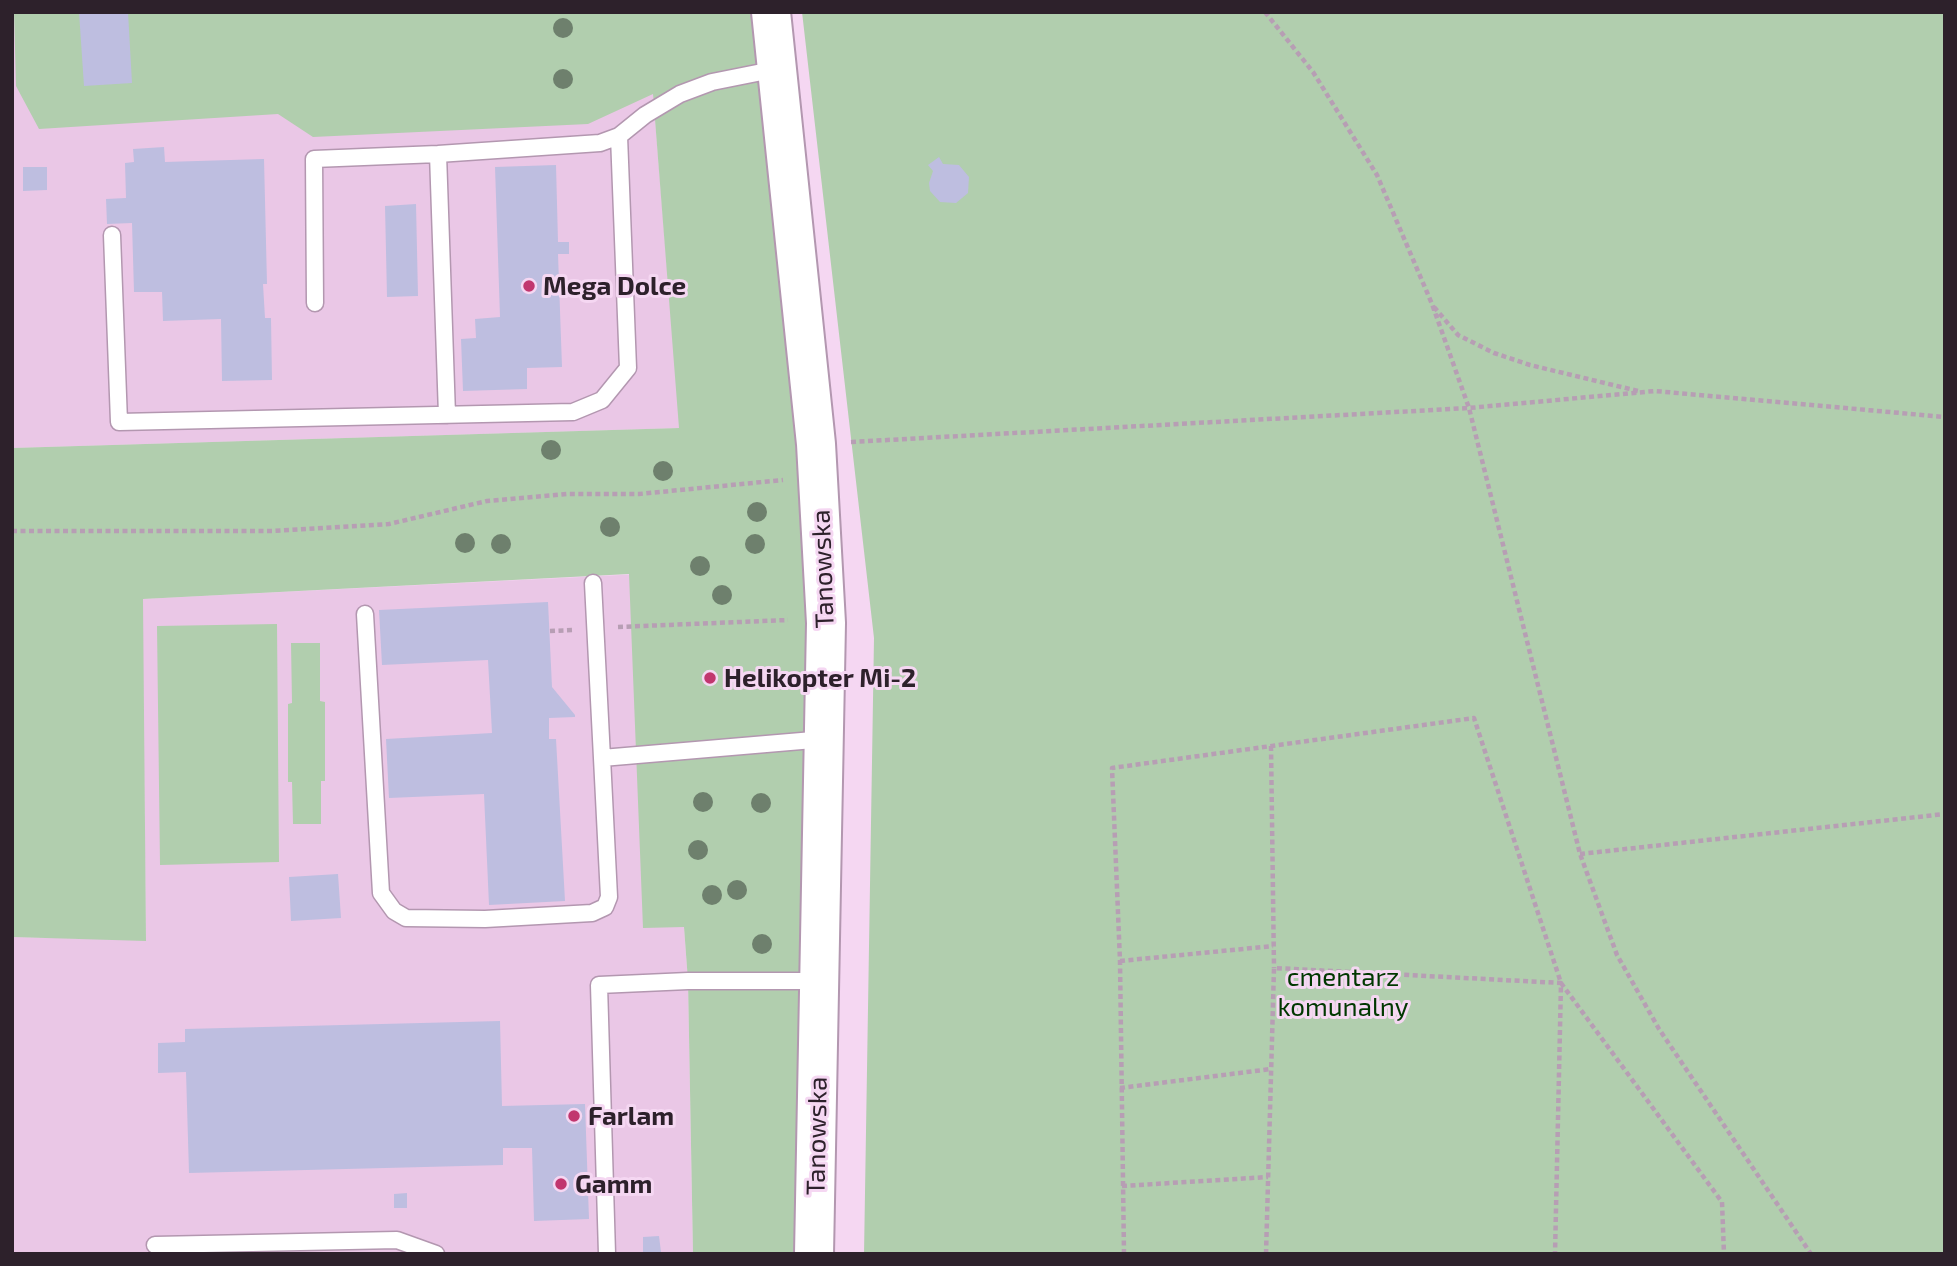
<!DOCTYPE html>
<html>
<head>
<meta charset="utf-8">
<style>
	body { margin:0 }
	#map { position:relative; width:1957px; height:1266px; overflow:hidden; background:#f5d7f2; font-family:"Exo 2",sans-serif }
	canvas { display:block }
	.frame { position:absolute; inset:0; border:14px solid #2d212b; pointer-events:none }
</style>
</head>
<body>
<div id="map">
<canvas width="1957" height="1266"></canvas>
<div class="frame"></div>
</div>
<script>
const ctx = document.querySelector('canvas').getContext('2d');
ctx.lineJoin = 'round';
function paint(path, color) { ctx.fillStyle = color; ctx.fill(path, 'evenodd'); }
const poly = rows => new Path2D(rows.map(r => 'M' + r).join(''));
function trace(path, color, width, dash) { ctx.strokeStyle = color; ctx.lineWidth = width; ctx.lineCap = dash ? 'butt' : 'round'; ctx.setLineDash(dash || []); ctx.stroke(path); }
function label(font, color, halo, rows, align = 'center') {
  ctx.font = font + ' "Exo 2",sans-serif'; ctx.lineWidth = 6; ctx.setLineDash([]); ctx.textBaseline = 'middle'; ctx.strokeStyle = halo; ctx.fillStyle = color; for (const [text, x, y, turn = 0] of rows) {
    ctx.save(); ctx.translate(x, y); ctx.rotate((+turn || 0) * Math.PI / 180); ctx.textAlign = isNaN(turn) ? turn : align; if (halo) ctx.strokeText(text, 0, 0); ctx.fillText(text, 0, 0); ctx.restore();
  }
}
paint(poly([
	[12,12,643,12,653,94,680,428,12,448],
	[681,572,684,927,688,981,693,1254,12,1254,12,937,146,940,142,599]
]), '#eac7e6');
paint(poly([
	[14,12,753,12,795,434,809,676,800,1254,693,1254,688,981,684,927,643,928,629,574,143,599,146,941,12,937,12,448,679,428,653,94,588,124,313,137,278,114,39,129,16,86],
	[802,12,1945,12,1945,1254,864,1254,874,638],
	[277,624,279,862,160,865,157,626],
	[291,643,320,643,320,701,325,702,325,781,321,781,321,824,293,824,292,782,288,782,288,704,292,703]
]), '#b1ceae');
paint(poly([
	[79,12,128,12,132,83,84,86],
	[164,147,165,162,264,159,267,284,263,284,265,318,271,318,272,380,222,381,221,319,163,321,162,292,134,292,132,223,107,224,106,199,126,198,125,163,134,162,133,149],
	[939,157,943,164,959,165,969,177,968,193,956,203,940,202,930,191,929,183,933,171,928,165],
	[556,165,558,242,569,242,569,254,558,254,562,367,527,368,527,389,463,391,461,339,476,338,475,319,500,317,495,167],
	[23,167,47,167,47,190,23,191],
	[416,204,418,296,387,297,385,206],
	[548,602,552,687,575,715,575,717,549,718,549,739,556,739,565,901,489,905,484,794,389,798,386,739,492,733,488,660,382,665,379,610],
	[338,874,341,918,291,921,289,877],
	[500,1021,502,1106,585,1104,589,1219,534,1221,532,1148,503,1148,503,1165,189,1173,186,1072,158,1073,158,1043,185,1042,185,1029],
	[407,1193,407,1208,394,1208,394,1194],
	[659,1236,661,1252,643,1253,643,1237]
]), '#bebee0');
const lane = poly([
	[438,154,447,415],
	[112,235,119,422,573,412,602,400,628,368,619,136,645,115,680,94,712,82,777,69],
	[315,303,314,159,438,154,600,143,619,136],
	[593,583,602,758],
	[365,614,381,893,394,911,406,918,485,919,592,913,605,907,609,897,602,758,825,739],
	[155,1245,397,1240,436,1254],
	[607,1254,599,985,688,981,820,981]
]);
const secondary = poly([
	[771,12,816,444,826,623,814,1254]
]);
trace(lane, '#b397b0', 19);
trace(secondary, '#b397b0', 42);
trace(poly([
	[1265,12,1313,72,1377,175,1432,304,1469,408,1580,854,1617,955,1659,1029,1811,1254],
	[1434,307,1458,335,1494,353,1530,365,1638,391],
	[851,442,1469,408,1655,391,1945,417],
	[12,531,272,531,389,524,487,501,567,494,639,494,783,480],
	[618,627,788,620],
	[550,631,574,630],
	[1271,746,1274,968],
	[1580,854,1945,814],
	[1120,961,1273,946],
	[1120,1088,1271,1069],
	[1122,1186,1268,1177],
	[1124,1254,1120,961,1112,768,1474,718,1561,983,1722,1202,1724,1254],
	[1266,1254,1274,968,1561,983,1555,1254]
]), '#b79eb4', 4.5, [5, 3.5]);
trace(lane, '#fff', 16);
trace(secondary, '#fff', 38);
ctx.fillStyle = '#6e806d';
for (const [x, y] of [
	[563,28],
	[563,79],
	[551,450],
	[663,471],
	[757,512],
	[610,527],
	[465,543],
	[501,544],
	[755,544],
	[700,566],
	[722,595],
	[703,802],
	[761,803],
	[698,850],
	[737,890],
	[712,895],
	[762,944]
]) { ctx.beginPath(); ctx.arc(x, y, 10, 0, 2 * Math.PI); ctx.fill(); }
for (const [x, y, r, color] of [
	[529,286,7,"#c1366e"],
	[710,678,7,"#c1366e"],
	[574,1116,7,"#c1366e"],
	[561,1184,7,"#c1366e"]
]) { const dot = new Path2D(); dot.arc(x, y, r, 0, 2 * Math.PI); ctx.fillStyle = color; ctx.fill(dot); trace(dot, '#f5d7f2', 2.5); }
label('bold 26px', '#2d212b', '#f5d7f2', [
	["Mega Dolce",543,286],
	["Helikopter Mi-2",724,678],
	["Farlam",588,1116],
	["Gamm",575,1184]
], 'left');
label('26px', '#2d212b', '#f5d7f2', [
	["Tanowska",823,569,-92],
	["Tanowska",817,1136,-89]
]);
label('26px', '#003800', '#f5d7f2', [
	["cmentarz",1343,977],
	["komunalny",1343,1007]
]);
</script>
</body>
</html>
